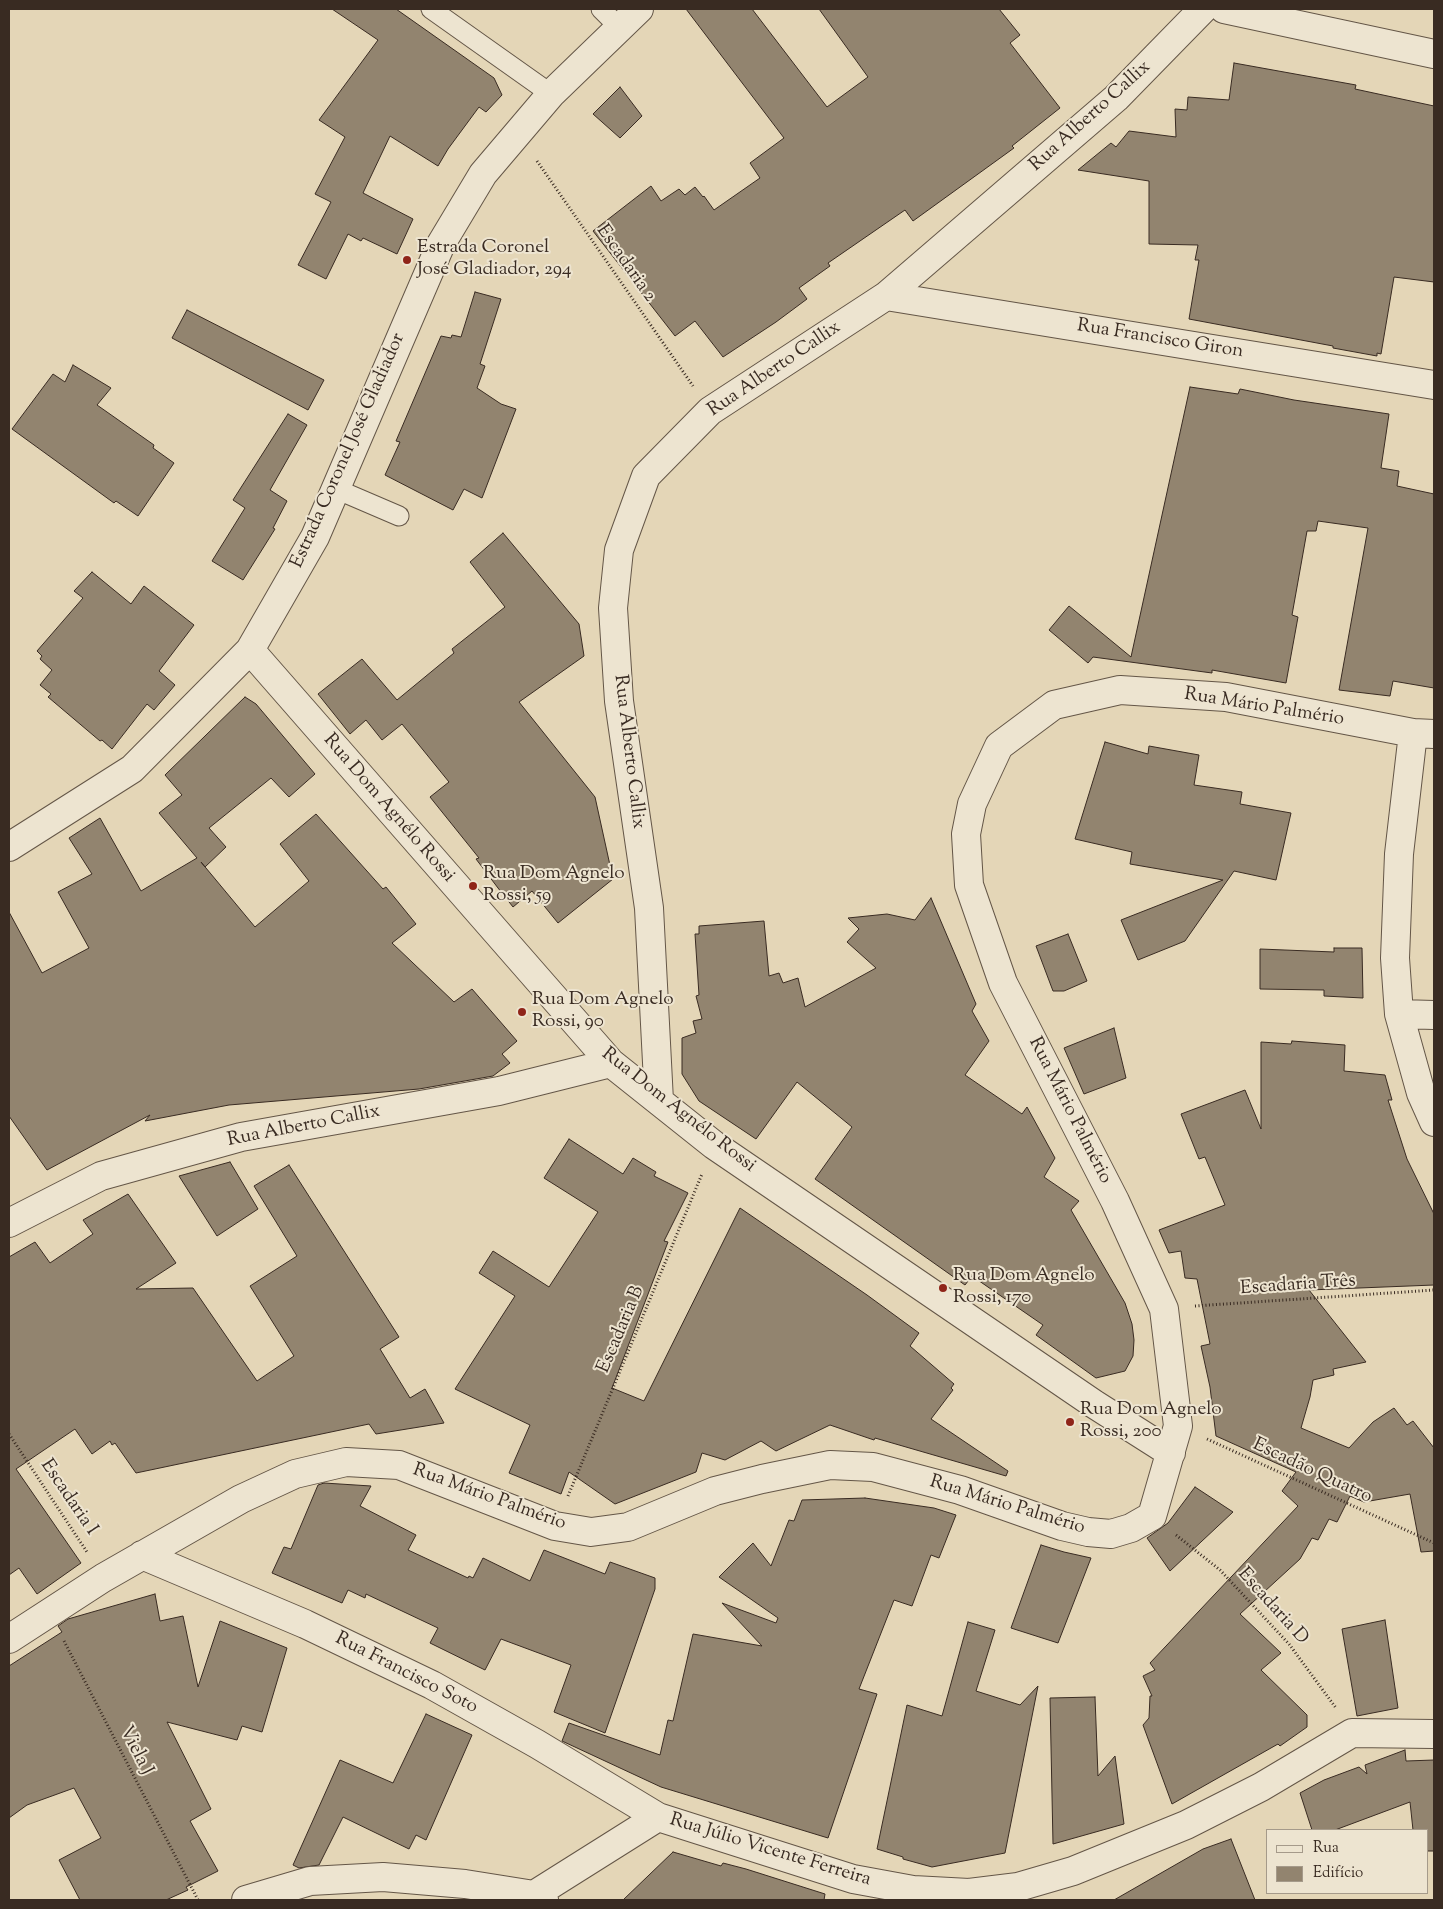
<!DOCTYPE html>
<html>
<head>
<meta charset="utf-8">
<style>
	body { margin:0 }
	#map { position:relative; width:1443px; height:1909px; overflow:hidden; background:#e4d6b7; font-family:"Sorts Mill Goudy",serif }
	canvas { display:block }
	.frame { position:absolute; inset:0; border:10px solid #392b22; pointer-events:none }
	.legend { position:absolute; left:1266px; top:1829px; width:162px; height:65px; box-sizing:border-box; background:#ede4d0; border:1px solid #a59a8a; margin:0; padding:6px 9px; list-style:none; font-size:15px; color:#392b22 }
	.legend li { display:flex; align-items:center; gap:10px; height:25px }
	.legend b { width:25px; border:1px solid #a59a8a }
</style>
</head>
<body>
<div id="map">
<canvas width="1443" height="1909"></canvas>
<div class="frame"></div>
<ul class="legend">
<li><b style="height:6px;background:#ede4d0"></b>Rua</li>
<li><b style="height:14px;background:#92846f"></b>Edifício</li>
</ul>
</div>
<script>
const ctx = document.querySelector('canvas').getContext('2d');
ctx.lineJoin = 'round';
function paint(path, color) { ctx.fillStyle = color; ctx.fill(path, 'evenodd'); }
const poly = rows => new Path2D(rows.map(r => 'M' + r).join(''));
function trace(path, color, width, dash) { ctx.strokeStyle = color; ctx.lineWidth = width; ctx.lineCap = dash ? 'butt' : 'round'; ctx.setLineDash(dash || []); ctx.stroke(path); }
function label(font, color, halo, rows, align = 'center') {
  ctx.font = font + ' "Sorts Mill Goudy",serif'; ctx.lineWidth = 4; ctx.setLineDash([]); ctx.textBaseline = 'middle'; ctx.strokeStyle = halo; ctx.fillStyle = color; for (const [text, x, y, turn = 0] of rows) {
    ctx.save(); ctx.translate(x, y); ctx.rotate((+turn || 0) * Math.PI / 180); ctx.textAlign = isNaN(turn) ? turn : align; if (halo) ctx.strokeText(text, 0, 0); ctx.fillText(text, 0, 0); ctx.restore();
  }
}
const building = poly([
	[332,9,396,9,494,78,502,95,486,112,479,107,448,149,438,166,390,136,363,193,413,219,397,254,363,238,361,241,348,234,326,279,298,265,331,202,315,194,345,137,319,120,378,40,332,9],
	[686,9,752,9,827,107,868,77,819,9,999,9,1020,35,1010,43,1060,108,1012,146,1014,148,913,221,905,210,828,263,830,266,799,288,807,299,776,322,723,357,695,321,675,336,593,231,651,186,661,201,679,189,685,195,695,187,703,197,704,196,714,210,760,178,750,163,784,138,686,9],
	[1234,63,1356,85,1355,89,1434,106,1434,282,1394,277,1381,354,1377,353,1377,356,1333,348,1333,346,1189,319,1199,260,1195,260,1198,245,1149,244,1149,181,1078,170,1111,143,1116,147,1129,131,1176,137,1175,109,1187,110,1188,97,1229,100,1234,63],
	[620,87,642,116,620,138,593,114,620,87],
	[475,292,501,299,480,364,485,366,477,388,501,404,516,409,482,498,464,489,453,510,385,475,400,442,396,441,441,336,451,338,452,335,461,337,475,292],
	[187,310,324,380,308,410,172,338,187,310],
	[73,365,111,388,97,405,154,445,153,448,174,463,138,516,116,501,114,503,12,429,53,374,65,382,73,365],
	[1190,387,1238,394,1240,389,1294,400,1389,414,1381,468,1399,471,1397,486,1434,494,1434,688,1393,681,1390,696,1339,690,1368,528,1318,521,1316,531,1307,531,1292,615,1298,617,1286,683,1212,670,1212,673,1093,657,1088,663,1049,630,1069,606,1131,657,1190,387],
	[288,414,307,425,270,490,287,501,273,528,275,529,243,580,212,561,245,508,233,500,288,414],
	[503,533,579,624,584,656,519,702,595,797,613,879,558,923,532,891,513,907,498,888,476,859,479,858,430,797,449,782,402,724,382,740,366,720,350,734,318,694,362,659,397,700,454,653,452,649,505,607,470,562,503,533],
	[92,572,131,604,144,586,194,625,159,671,175,685,154,710,147,704,112,749,102,740,100,741,48,697,51,694,40,685,52,670,40,659,42,656,37,651,83,598,74,591,92,572],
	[245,697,256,704,315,774,289,797,271,778,209,828,226,847,205,867,201,862,255,927,309,881,280,844,316,814,383,889,386,887,416,924,392,943,454,1002,472,989,517,1041,502,1054,510,1063,493,1076,419,1089,229,1105,145,1121,150,1115,47,1170,9,1116,9,912,42,973,89,948,58,892,92,874,69,838,100,818,141,891,197,858,159,813,182,795,165,775,245,697],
	[1105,742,1148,754,1149,746,1199,755,1194,785,1242,792,1240,804,1291,813,1276,880,1234,871,1185,941,1138,960,1121,920,1223,880,1130,864,1132,852,1075,839,1105,742],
	[931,898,976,1004,972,1011,989,1041,965,1075,1022,1114,1027,1107,1055,1158,1044,1177,1079,1201,1071,1210,1125,1303,1132,1324,1134,1340,1133,1356,1125,1371,1096,1378,1036,1335,1043,1325,972,1276,965,1285,815,1179,852,1127,797,1082,756,1139,699,1101,682,1074,682,1038,696,1033,693,1021,702,1019,696,996,699,995,695,934,699,934,699,926,764,921,769,976,779,973,783,983,798,978,805,1007,876,968,847,942,859,929,848,918,887,914,915,920,931,898],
	[1068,934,1087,981,1064,991,1053,991,1036,946,1068,934],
	[1334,948,1362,948,1363,998,1324,996,1324,990,1260,989,1260,949,1334,952,1334,948],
	[1114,1028,1126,1078,1084,1094,1064,1048,1114,1028],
	[1292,1041,1345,1045,1344,1071,1385,1075,1392,1100,1388,1100,1407,1159,1434,1214,1434,1285,1309,1290,1366,1362,1333,1369,1334,1375,1313,1380,1310,1397,1301,1428,1349,1448,1373,1422,1394,1408,1407,1425,1413,1421,1434,1448,1434,1551,1421,1552,1410,1494,1364,1502,1350,1496,1337,1522,1329,1519,1318,1540,1312,1538,1300,1559,1240,1614,1281,1653,1261,1670,1307,1715,1307,1727,1280,1746,1278,1744,1172,1804,1143,1725,1149,1718,1150,1696,1152,1696,1143,1676,1155,1670,1150,1663,1298,1506,1282,1491,1296,1472,1216,1436,1210,1387,1201,1346,1210,1344,1197,1279,1185,1278,1181,1251,1169,1253,1159,1230,1225,1205,1205,1157,1199,1159,1181,1114,1245,1090,1261,1129,1261,1042,1291,1044,1292,1041],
	[569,1139,623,1174,633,1158,656,1172,654,1176,688,1193,664,1241,668,1242,612,1388,644,1401,740,1208,867,1295,919,1333,910,1346,954,1384,951,1388,953,1390,931,1419,1008,1471,1006,1476,875,1438,874,1440,830,1425,776,1451,761,1441,725,1460,702,1453,696,1472,615,1504,569,1472,561,1494,509,1473,530,1425,455,1389,515,1296,479,1273,493,1251,549,1287,598,1212,544,1178,569,1139],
	[230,1162,258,1209,217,1236,179,1176,230,1162],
	[289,1165,399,1337,380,1349,410,1398,425,1389,444,1423,376,1434,369,1424,136,1473,115,1443,112,1445,110,1441,92,1454,75,1429,16,1469,81,1563,37,1594,19,1568,9,1575,9,1257,35,1242,50,1263,93,1234,83,1220,128,1194,176,1263,136,1289,193,1288,257,1381,294,1356,250,1286,297,1256,254,1186,289,1165],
	[324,1483,371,1486,360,1506,416,1535,408,1550,468,1578,469,1576,473,1578,483,1558,530,1581,544,1550,605,1574,610,1562,655,1578,655,1589,605,1733,554,1712,571,1665,501,1639,485,1670,430,1643,438,1628,366,1594,365,1598,348,1590,342,1603,272,1573,284,1547,291,1549,318,1485,324,1483],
	[1195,1487,1233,1512,1170,1571,1147,1538,1168,1523,1195,1487],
	[865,1498,934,1508,956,1515,939,1558,931,1555,912,1606,894,1600,859,1689,877,1694,828,1838,661,1787,562,1741,569,1723,660,1755,668,1720,673,1721,693,1634,762,1646,722,1603,776,1623,778,1618,719,1577,753,1543,771,1566,789,1520,794,1521,802,1500,865,1498],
	[1041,1545,1064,1552,1091,1558,1058,1643,1011,1628,1041,1545],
	[155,1594,160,1621,183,1616,198,1687,220,1621,287,1648,262,1732,242,1726,237,1740,167,1722,211,1809,190,1821,218,1871,186,1887,188,1890,166,1900,80,1900,59,1860,101,1838,74,1788,27,1805,9,1818,9,1666,62,1632,58,1626,68,1619,155,1594],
	[1385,1620,1398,1708,1357,1716,1342,1629,1385,1620],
	[968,1622,995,1630,976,1691,1020,1705,1038,1686,1005,1853,932,1867,903,1859,903,1857,877,1849,907,1705,942,1716,968,1622],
	[1095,1697,1098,1776,1115,1756,1124,1824,1053,1844,1050,1698,1095,1697],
	[426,1714,472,1735,426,1840,416,1835,409,1849,343,1817,319,1865,299,1868,293,1865,340,1760,393,1783,426,1714],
	[1405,1750,1406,1761,1434,1760,1434,1851,1427,1851,1427,1830,1413,1830,1410,1802,1335,1830,1312,1830,1300,1793,1324,1780,1359,1767,1367,1774,1365,1765,1405,1750],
	[1231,1839,1255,1900,1114,1900,1203,1849,1231,1839],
	[673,1852,721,1866,723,1863,746,1869,825,1894,824,1900,623,1900,673,1852]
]);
paint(building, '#92846f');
trace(building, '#392b22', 1);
const service = poly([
	[431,9,551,94],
	[601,9,620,28],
	[336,489,399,516]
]);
const minor = poly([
	[1224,9,1434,54],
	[886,296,1434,385],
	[250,650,611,1063,714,1145,1094,1404,1171,1453],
	[1413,733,1399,854,1395,958,1399,1014,1421,1093,1434,1122],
	[9,847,132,769,250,650,315,537,441,244,483,174,551,94,639,9],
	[1399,1014,1434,1015],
	[659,1101,649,908,619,701,613,608,619,550,646,476,710,411,886,296,1116,98,1203,9],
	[9,1223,101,1176,241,1137,499,1091,611,1063],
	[142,1555,305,1624,432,1685,537,1744,658,1817,853,1879,913,1890,969,1893,1018,1887,1073,1871,1186,1825,1261,1787,1352,1733,1434,1734],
	[9,1639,103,1578,241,1499,295,1474,346,1462,399,1465,555,1526,591,1532,628,1527,715,1491,762,1479,830,1465,873,1467,960,1490,1062,1526,1088,1532,1111,1534,1131,1528,1152,1516,1178,1426,1164,1309,1115,1201,1003,983,969,885,966,834,972,804,999,746,1054,705,1120,690,1226,697,1413,733,1434,734],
	[534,1895,658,1817],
	[246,1900,310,1881,383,1877,465,1884,534,1895,544,1900]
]);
trace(service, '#645647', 21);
trace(minor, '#645647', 30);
trace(poly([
	[537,161,693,386],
	[1195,1306,1434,1290],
	[9,1434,87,1552],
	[1207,1439,1434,1543],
	[568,1496,702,1174],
	[1176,1535,1220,1570,1289,1644,1336,1708],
	[64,1641,198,1900]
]), '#392b22', 3, [1, 2.5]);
trace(service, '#ede4d0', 19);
trace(minor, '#ede4d0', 28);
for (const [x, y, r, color] of [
	[407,260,5,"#8f2418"],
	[473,886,5,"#8f2418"],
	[522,1012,5,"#8f2418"],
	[943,1288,5,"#8f2418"],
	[1070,1422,5,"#8f2418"]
]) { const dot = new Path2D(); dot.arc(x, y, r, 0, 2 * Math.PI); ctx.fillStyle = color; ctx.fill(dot); trace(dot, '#ede4d0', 2); }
label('19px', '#392b22', '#ede4d0', [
	["Rua Alberto Callix",1091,117,-42],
	["Escadaria 2",625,264,55],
	["Rua Francisco Giron",1160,340,9],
	["Rua Alberto Callix",775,370,-34],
	["Estrada Coronel José Gladiador",349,451,-66],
	["Rua Mário Palmério",1264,708,9],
	["Rua Alberto Callix",628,752,83],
	["Rua Dom Agnélo Rossi",388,809,49],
	["Rua Dom Agnélo Rossi",678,1111,38],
	["Rua Mário Palmério",1069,1111,63],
	["Rua Alberto Callix",304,1127,-11],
	["Escadaria Três",1298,1286,-4],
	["Escadaria B",622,1330,-67],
	["Escadão Quatro",1312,1472,25],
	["Escadaria I",68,1498,56],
	["Rua Mário Palmério",489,1498,20],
	["Rua Mário Palmério",1007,1506,17],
	["Escadaria D",1272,1607,48],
	["Rua Francisco Soto",406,1674,27],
	["Viela J",135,1751,63],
	["Rua Júlio Vicente Ferreira",770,1851,17]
]);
label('19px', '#392b22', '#ede4d0', [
	["Estrada Coronel",417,249],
	["José Gladiador, 294",417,271],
	["Rua Dom Agnelo",483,875],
	["Rossi, 59",483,897],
	["Rua Dom Agnelo",532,1001],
	["Rossi, 90",532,1023],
	["Rua Dom Agnelo",953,1277],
	["Rossi, 170",953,1299],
	["Rua Dom Agnelo",1080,1411],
	["Rossi, 200",1080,1433]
], 'left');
</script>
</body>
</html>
